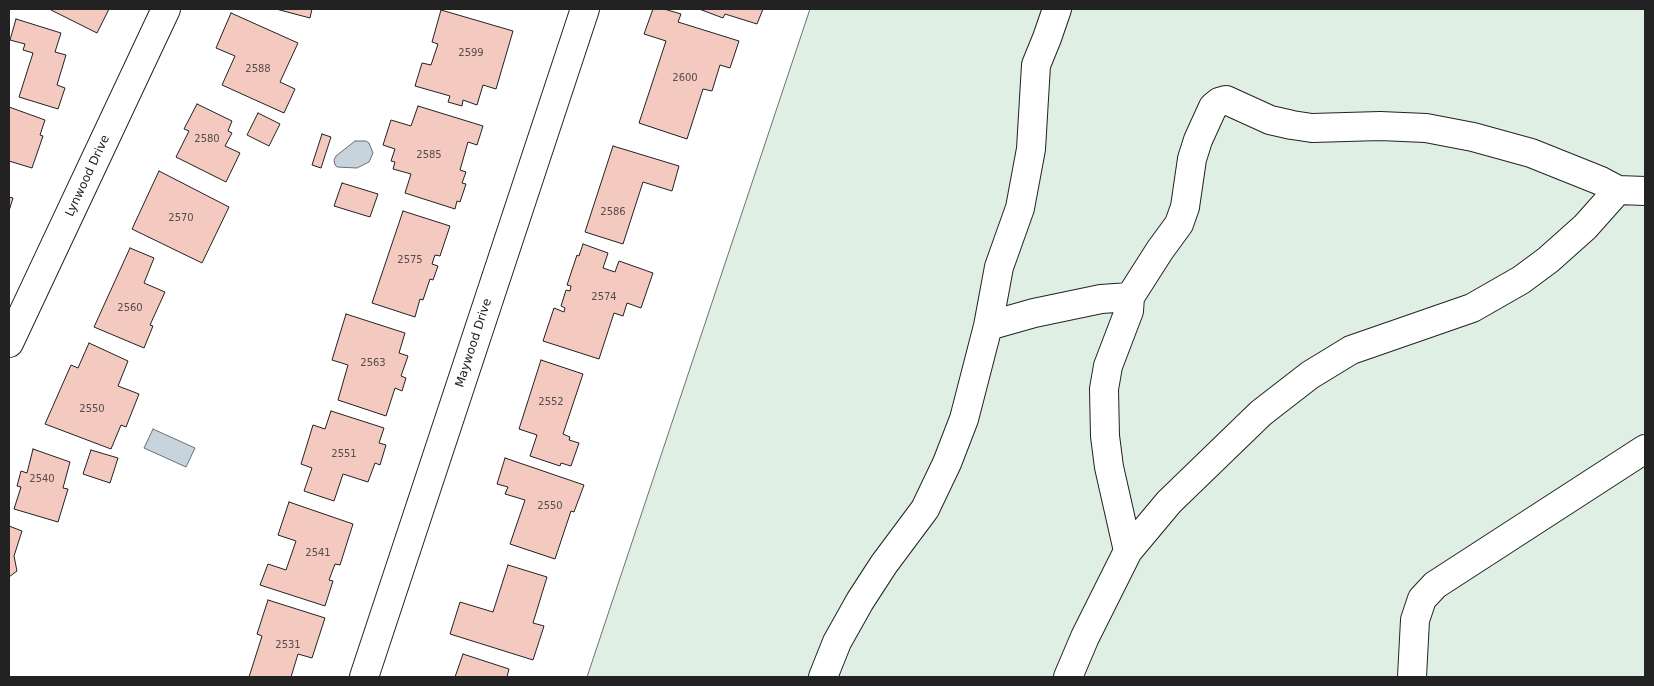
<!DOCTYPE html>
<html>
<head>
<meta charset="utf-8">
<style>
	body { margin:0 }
	#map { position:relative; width:1654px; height:686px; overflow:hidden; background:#fff; font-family:"DejaVu Sans",sans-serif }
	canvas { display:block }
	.frame { position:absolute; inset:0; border:10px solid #222; pointer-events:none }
</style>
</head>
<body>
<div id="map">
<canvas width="1654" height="686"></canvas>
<div class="frame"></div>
</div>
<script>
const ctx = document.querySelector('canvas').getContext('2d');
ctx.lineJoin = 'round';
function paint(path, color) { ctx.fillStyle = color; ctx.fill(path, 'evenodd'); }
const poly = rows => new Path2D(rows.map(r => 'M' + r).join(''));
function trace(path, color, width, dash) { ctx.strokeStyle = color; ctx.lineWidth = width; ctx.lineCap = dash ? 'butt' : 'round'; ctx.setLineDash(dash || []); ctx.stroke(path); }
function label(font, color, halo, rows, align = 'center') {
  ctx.font = font + ' "DejaVu Sans",sans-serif'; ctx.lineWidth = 4; ctx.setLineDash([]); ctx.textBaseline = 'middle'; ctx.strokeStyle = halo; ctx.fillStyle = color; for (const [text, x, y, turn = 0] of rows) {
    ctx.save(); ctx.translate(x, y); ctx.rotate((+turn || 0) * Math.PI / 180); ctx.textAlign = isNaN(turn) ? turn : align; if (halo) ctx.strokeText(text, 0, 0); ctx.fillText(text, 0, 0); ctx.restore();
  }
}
const green = poly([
	[810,9,1645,9,1645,677,587,677,810,9]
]);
paint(green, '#e0efe3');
trace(green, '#6f6f6f', 1);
const water = poly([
	[355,141,366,141,369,143,373,153,369,162,357,168,337,167,335,165,334,160,336,156,355,141],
	[153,429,195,448,186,467,144,448,153,429]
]);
paint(water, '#c7d3dd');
trace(water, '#6f6f6f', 1);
const building = poly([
	[51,9,109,9,97,33,51,10,51,9],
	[276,9,312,9,310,18,276,9],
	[653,9,664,9,681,14,678,22,739,41,730,68,720,65,712,91,703,89,687,139,639,123,666,41,644,34,653,9],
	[699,9,763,9,757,24,725,14,723,18,699,9],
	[441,10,513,31,496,89,483,85,477,105,463,100,462,106,448,102,450,96,415,86,422,63,431,65,438,44,432,42,441,10],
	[231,13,298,43,280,82,295,89,284,113,222,85,235,56,216,48,231,13],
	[16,19,61,33,55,52,66,55,57,85,65,88,58,109,19,97,33,53,23,50,25,44,10,40,16,19],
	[197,104,232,121,228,131,232,133,225,146,240,153,226,182,176,157,189,131,184,129,197,104],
	[418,106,483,126,477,145,468,142,460,170,466,172,462,183,466,184,460,202,457,201,455,209,405,193,411,174,393,169,395,162,391,161,395,149,383,145,391,120,411,126,418,106],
	[9,107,45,120,40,135,43,136,32,168,9,161,9,107],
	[258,113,280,124,269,146,247,135,258,113],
	[322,134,331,137,321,168,312,165,322,134],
	[613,146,679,166,672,191,643,182,623,244,585,232,613,146],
	[159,171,229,207,202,263,132,229,159,171],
	[342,183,378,194,370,217,334,206,342,183],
	[9,197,13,198,9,211,9,197],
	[403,211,450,226,440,256,435,255,432,264,438,266,433,280,430,279,423,300,420,299,415,317,372,303,403,211],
	[583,244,608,253,603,268,615,272,619,261,653,273,641,308,627,303,623,316,614,313,599,359,543,341,554,308,564,312,565,308,561,306,566,290,570,291,571,286,567,285,577,255,579,256,583,244],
	[130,248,154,258,144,283,165,292,150,325,153,326,144,348,94,327,130,248],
	[346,314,405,333,399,353,408,356,401,376,406,378,402,391,395,388,386,416,338,400,348,365,332,360,346,314],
	[89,343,128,361,118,386,139,394,126,427,121,425,111,449,45,424,71,365,78,368,89,343],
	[541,360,583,374,563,434,570,437,569,440,579,443,571,466,561,463,560,466,530,456,537,435,519,429,541,360],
	[331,411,384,428,379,443,386,445,380,465,375,463,368,482,343,474,334,501,304,491,312,468,301,464,313,425,325,429,331,411],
	[33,449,70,462,63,488,68,489,58,522,14,509,21,487,17,486,21,471,27,473,33,449],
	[91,450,118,458,110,483,83,474,91,450],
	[505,458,584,485,574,512,571,511,555,559,510,544,525,500,505,494,508,487,497,484,505,458],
	[289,502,353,524,340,565,335,564,329,580,333,581,325,606,260,585,268,564,286,570,296,541,278,535,289,502],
	[9,526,22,531,14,556,17,571,9,577,9,526],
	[508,565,547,577,533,623,544,626,533,660,450,634,460,602,493,612,508,565],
	[268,600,325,618,312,658,298,654,291,677,249,677,262,636,257,634,268,600],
	[463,654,509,669,507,677,455,677,463,654]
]);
paint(building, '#f3c9c0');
trace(building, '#222', 1);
const minor = poly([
	[988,326,1034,313,1101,299,1130,297],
	[9,343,166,9],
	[1128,551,1109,467,1105,436,1104,389,1108,366,1129,311,1130,297,1160,250,1179,224,1185,207,1192,159,1198,140,1213,107,1219,102,1226,100,1270,120,1292,125,1312,128,1380,126,1426,128,1473,137,1531,153,1601,181,1618,190,1645,191],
	[364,677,585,9],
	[823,677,837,642,860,601,884,564,925,509,947,463,964,419,988,326,999,267,1020,208,1031,149,1036,65,1047,38,1057,9],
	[1068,677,1085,637,1128,551,1169,502,1261,413,1310,375,1351,350,1472,308,1521,280,1548,260,1585,227,1618,190],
	[1412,677,1415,620,1422,599,1435,585,1645,449]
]);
trace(minor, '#222', 30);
trace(minor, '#fff', 28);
label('10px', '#564c4a', null, [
	["2599",471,53],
	["2588",258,69],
	["2600",685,78],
	["2580",207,139],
	["2585",429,155],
	["2586",613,212],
	["2570",181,218],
	["2575",410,260],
	["2574",604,297],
	["2560",130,308],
	["2563",373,363],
	["2552",551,402],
	["2550",92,409],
	["2551",344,454],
	["2540",42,479],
	["2550",550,506],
	["2541",318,553],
	["2531",288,645]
]);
label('12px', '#222', '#fff', [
	["Lynwood Drive",88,176,-65],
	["Maywood Drive",474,343,-72]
]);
</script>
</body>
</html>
